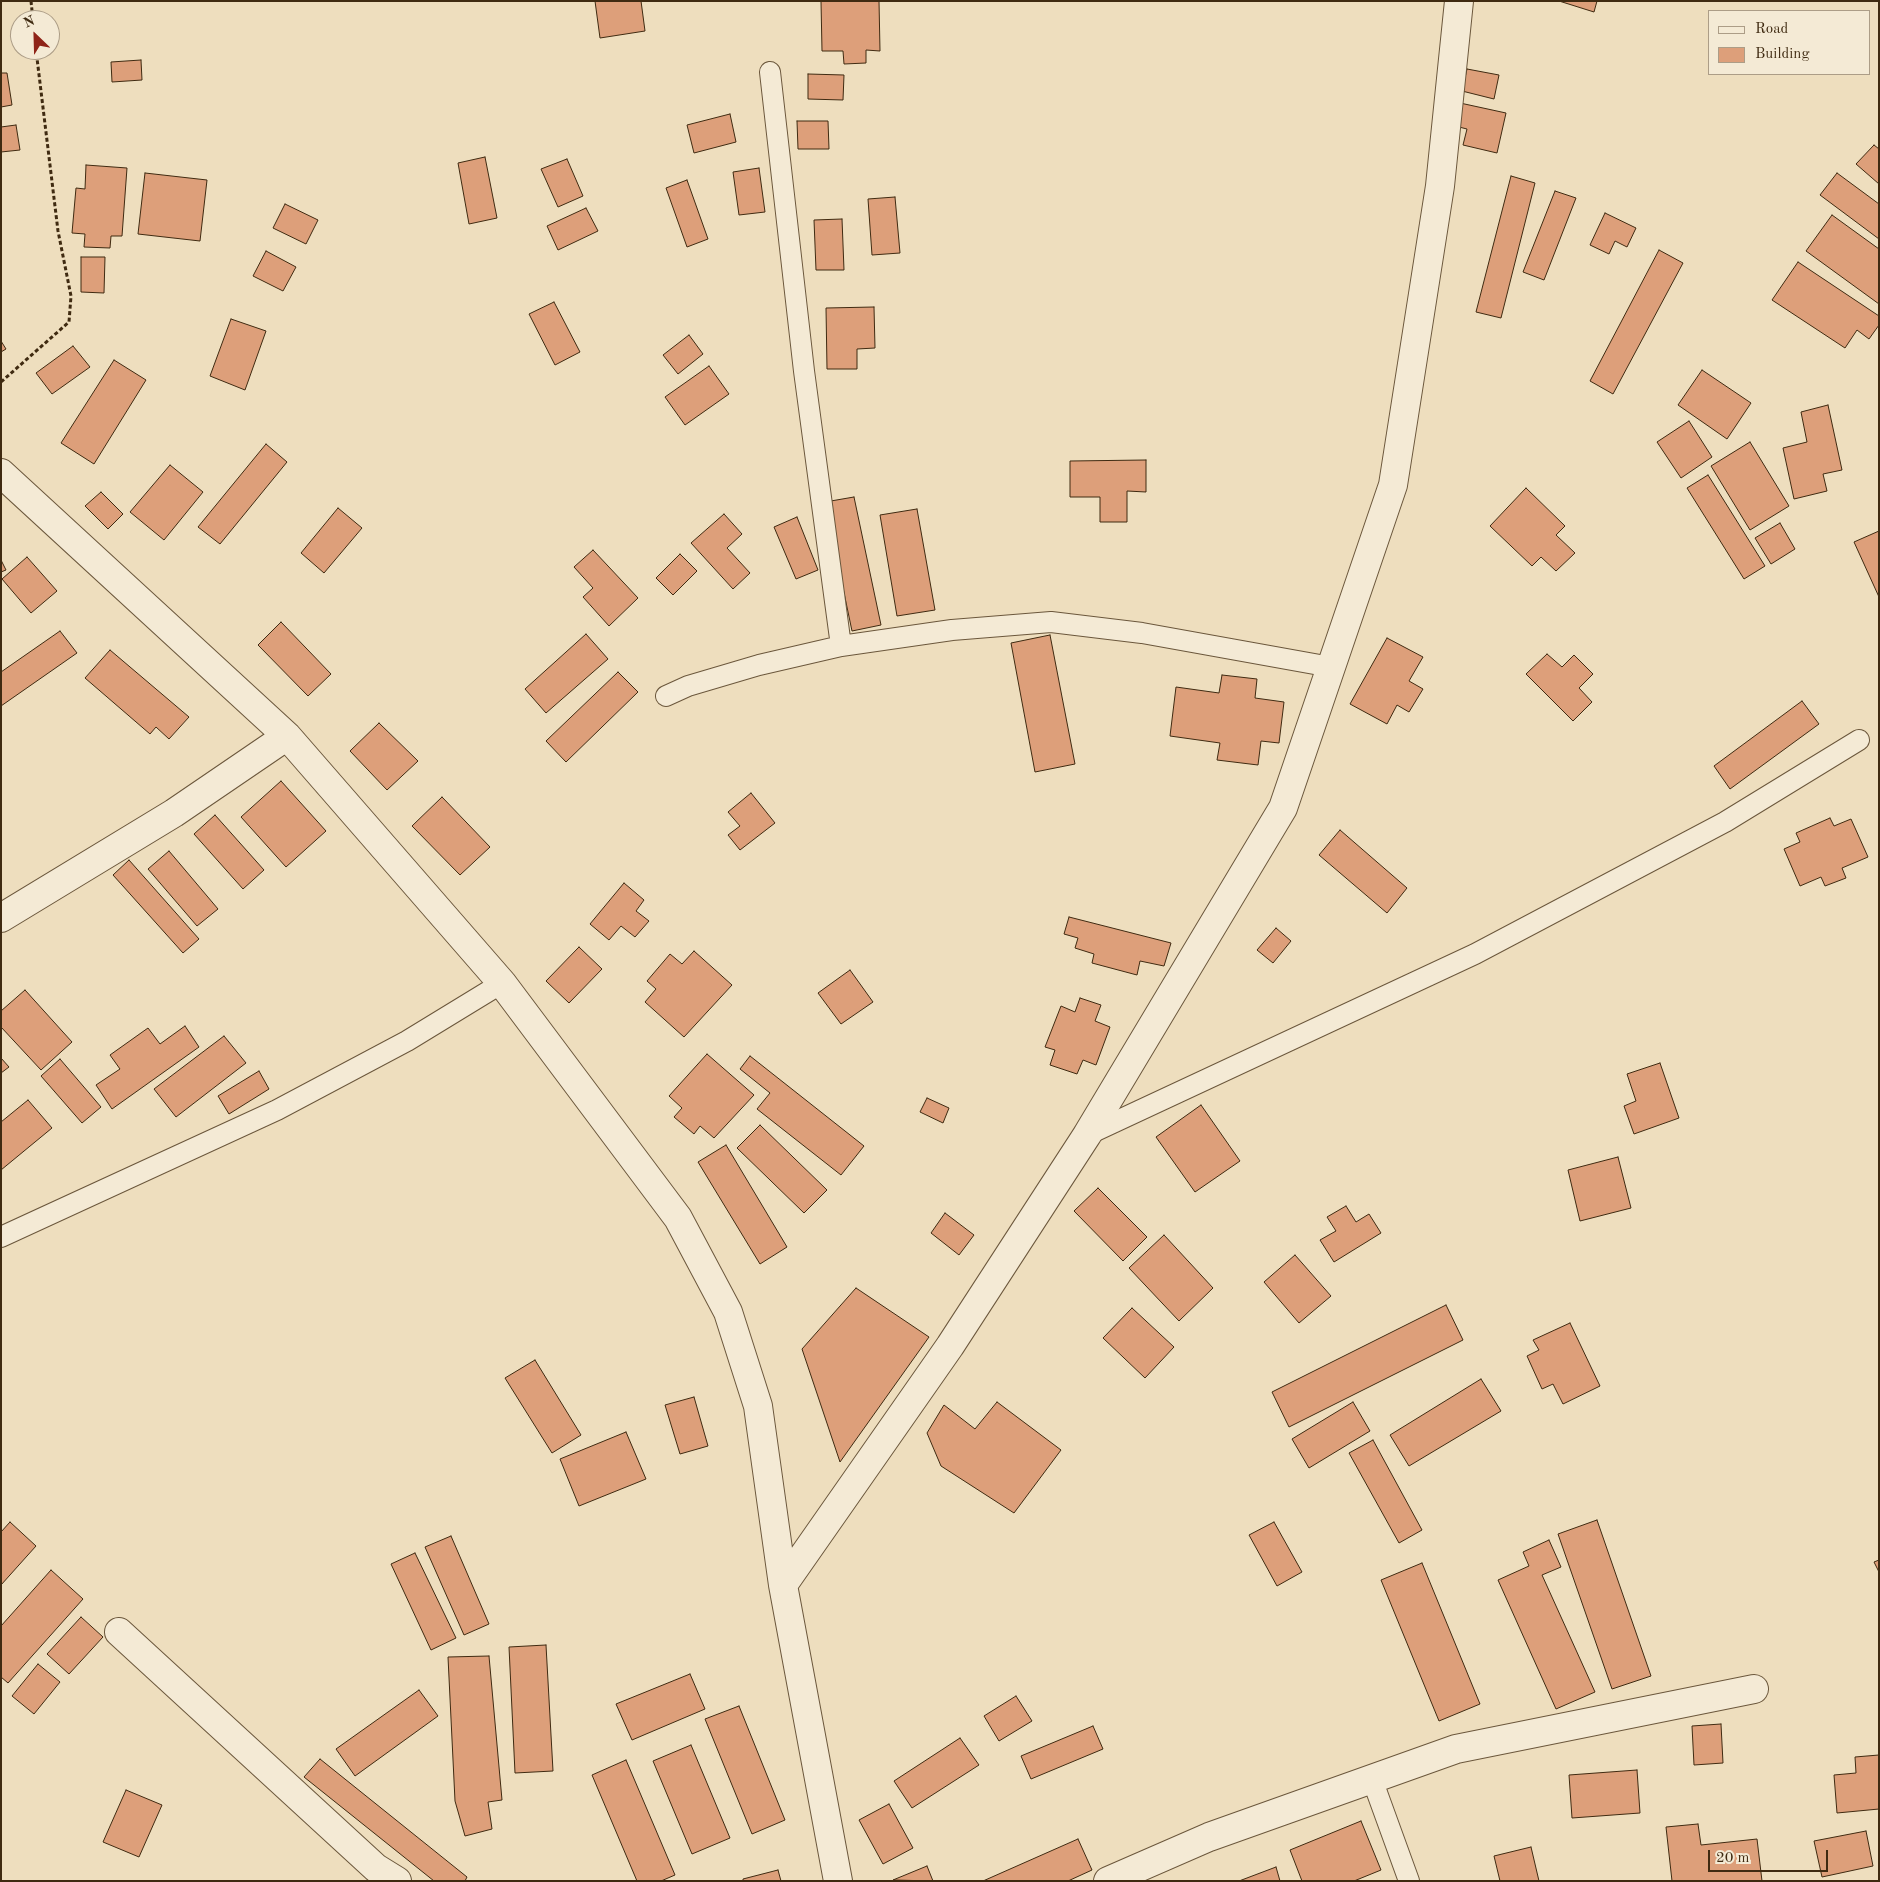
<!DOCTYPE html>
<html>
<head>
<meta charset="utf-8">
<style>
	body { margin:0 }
	#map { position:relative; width:1880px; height:1882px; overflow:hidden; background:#eedebe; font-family:"Old Standard TT",serif }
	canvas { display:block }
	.frame { position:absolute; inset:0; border:2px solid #3f2a11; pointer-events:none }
	.legend { position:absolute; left:1708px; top:10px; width:162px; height:65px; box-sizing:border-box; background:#f4ead5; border:1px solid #ac9d87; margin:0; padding:6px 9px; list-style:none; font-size:15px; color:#3f2a11 }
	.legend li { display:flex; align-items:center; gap:10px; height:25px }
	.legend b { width:25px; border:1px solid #ac9d87 }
	.north { position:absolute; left:10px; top:10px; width:50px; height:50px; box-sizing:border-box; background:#f4ead5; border:1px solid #ac9d87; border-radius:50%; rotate:336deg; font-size:14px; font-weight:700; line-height:20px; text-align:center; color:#3f2a11 }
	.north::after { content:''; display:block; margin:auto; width:18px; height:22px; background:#8f2418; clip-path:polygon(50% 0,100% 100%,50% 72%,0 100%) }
	.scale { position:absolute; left:1708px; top:1850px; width:120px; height:22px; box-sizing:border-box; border:2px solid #3f2a11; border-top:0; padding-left:6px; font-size:15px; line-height:18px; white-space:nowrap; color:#3f2a11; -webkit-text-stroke:4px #f4ead5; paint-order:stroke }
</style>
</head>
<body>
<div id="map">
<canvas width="1880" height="1882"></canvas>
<div class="frame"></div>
<ul class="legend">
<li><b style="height:6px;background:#f4ead5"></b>Road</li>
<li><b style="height:14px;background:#dd9f7a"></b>Building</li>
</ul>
<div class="north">N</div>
<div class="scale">20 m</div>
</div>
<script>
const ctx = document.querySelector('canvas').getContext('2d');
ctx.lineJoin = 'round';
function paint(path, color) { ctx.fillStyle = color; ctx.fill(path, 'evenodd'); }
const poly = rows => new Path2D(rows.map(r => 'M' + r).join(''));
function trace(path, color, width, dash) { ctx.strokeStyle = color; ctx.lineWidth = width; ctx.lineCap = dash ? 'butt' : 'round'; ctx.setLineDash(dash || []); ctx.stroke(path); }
const building = poly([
	[595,1,641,1,645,31,600,38,595,1],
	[821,1,879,1,880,51,866,50,866,63,844,64,843,51,822,51,821,1],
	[1559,1,1597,1,1594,12,1559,1],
	[141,60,142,80,112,82,111,62,141,60],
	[1467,69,1499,75,1494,99,1462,91,1467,69],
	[1,73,7,73,12,105,1,107,1,73],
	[808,74,844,75,843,100,808,99,808,74],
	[1460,103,1506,113,1497,153,1463,145,1467,129,1455,126,1460,103],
	[730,114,736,142,694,153,687,125,730,114],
	[797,121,828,121,829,149,798,149,797,121],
	[16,125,20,150,1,152,1,127,16,125],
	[1874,145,1879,149,1879,184,1856,164,1874,145],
	[485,157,497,218,469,224,458,163,485,157],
	[567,159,583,196,558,207,541,169,567,159],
	[86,165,127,168,122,236,111,236,110,248,84,247,85,234,72,233,76,188,85,189,86,165],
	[759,168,765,212,739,215,733,172,759,168],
	[145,173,207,180,200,241,138,234,145,173],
	[1837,173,1879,204,1879,239,1820,195,1837,173],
	[1511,176,1535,183,1501,318,1476,312,1511,176],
	[687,180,708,239,687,247,666,188,687,180],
	[1555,191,1576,198,1544,280,1523,272,1555,191],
	[895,197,900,253,872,255,868,199,895,197],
	[285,204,318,220,306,244,273,228,285,204],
	[586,208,598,231,558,250,547,226,586,208],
	[1605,213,1636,228,1627,247,1615,241,1609,254,1590,245,1605,213],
	[1832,215,1879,249,1879,304,1806,251,1832,215],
	[842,219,844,270,816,270,814,220,842,219],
	[1659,250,1683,263,1613,394,1590,381,1659,250],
	[266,251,296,267,283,291,253,276,266,251],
	[81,257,105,257,104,293,81,292,81,257],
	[1798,262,1879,316,1879,325,1869,339,1857,330,1845,348,1772,300,1798,262],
	[554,302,580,352,555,365,529,314,554,302],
	[874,307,875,348,857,349,857,369,827,369,826,308,874,307],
	[231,319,266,331,245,390,210,376,231,319],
	[689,335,703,354,678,374,663,355,689,335],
	[1,341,6,349,1,352,1,341],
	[73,346,90,367,52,394,36,373,73,346],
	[114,360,146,380,94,464,61,443,114,360],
	[709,366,729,394,685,425,665,397,709,366],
	[1702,370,1751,403,1727,439,1678,405,1702,370],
	[1828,405,1842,470,1823,474,1827,491,1794,499,1783,448,1807,442,1801,412,1828,405],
	[1689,421,1712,457,1681,478,1657,442,1689,421],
	[1750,442,1789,506,1750,530,1711,466,1750,442],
	[266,444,287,462,220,544,198,527,266,444],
	[1146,460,1146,492,1127,491,1127,522,1100,522,1100,497,1070,497,1070,461,1146,460],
	[170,465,203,492,164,540,130,512,170,465],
	[1708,475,1765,566,1744,579,1687,488,1708,475],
	[1526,488,1565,526,1556,535,1575,553,1556,571,1541,557,1532,566,1490,526,1526,488],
	[101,492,123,514,108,529,85,506,101,492],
	[854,497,881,625,852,631,825,502,854,497],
	[338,508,362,528,324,573,301,553,338,508],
	[917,509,935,610,897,616,880,515,917,509],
	[724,514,742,534,727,548,750,573,733,589,691,543,724,514],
	[797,517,818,570,796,579,774,527,797,517],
	[1780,523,1795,549,1771,564,1755,538,1780,523],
	[1879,531,1879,597,1854,542,1879,531],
	[593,550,638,598,609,626,583,597,593,588,574,567,593,550],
	[680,554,697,571,673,595,656,578,680,554],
	[27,557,57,591,31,613,2,579,27,557],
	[1,560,6,570,1,572,1,560],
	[281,622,331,674,308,696,258,645,281,622],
	[60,631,77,653,1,706,1,672,60,631],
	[586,634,608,659,546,713,525,689,586,634],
	[1050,635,1075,764,1035,772,1011,643,1050,635],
	[1387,638,1423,657,1409,681,1423,689,1409,712,1397,705,1387,724,1350,704,1387,638],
	[110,650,189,717,169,739,156,727,150,734,85,678,110,650],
	[1547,654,1562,667,1574,655,1593,674,1579,688,1592,702,1573,721,1526,674,1547,654],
	[618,672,638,692,566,762,546,741,618,672],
	[1222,675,1257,679,1255,698,1284,702,1279,743,1261,741,1258,765,1217,760,1220,743,1170,736,1176,687,1219,693,1222,675],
	[1802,701,1819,724,1730,789,1714,766,1802,701],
	[379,723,418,761,387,790,350,751,379,723],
	[281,781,326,831,286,867,241,817,281,781],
	[751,793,775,823,740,850,728,835,740,826,728,812,751,793],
	[442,797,490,847,460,875,412,826,442,797],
	[215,815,264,870,243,889,194,834,215,815],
	[1830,818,1834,826,1851,819,1868,857,1842,868,1846,878,1825,886,1821,877,1800,886,1784,849,1800,842,1796,833,1830,818],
	[1340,830,1407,888,1387,913,1319,855,1340,830],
	[169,851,218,909,197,926,148,869,169,851],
	[129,860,199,939,183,953,113,875,129,860],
	[624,883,644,900,636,911,649,921,635,937,621,926,609,940,590,924,624,883],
	[1069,917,1171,943,1164,966,1140,961,1137,975,1092,963,1094,954,1075,948,1078,938,1064,934,1069,917],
	[1276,928,1291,941,1273,963,1257,950,1276,928],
	[579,947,602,969,569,1003,546,981,579,947],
	[694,951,732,985,684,1037,645,1002,656,989,647,981,670,954,682,964,694,951],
	[850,970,873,1002,841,1024,818,993,850,970],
	[25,990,72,1042,41,1070,1,1027,1,1011,25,990],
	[1080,998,1101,1005,1095,1021,1110,1027,1096,1065,1083,1060,1077,1074,1050,1065,1055,1050,1045,1047,1061,1006,1075,1012,1080,998],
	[185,1026,199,1047,112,1109,96,1085,120,1069,110,1055,148,1028,160,1044,185,1026],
	[224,1036,246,1063,176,1117,154,1089,224,1036],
	[707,1054,754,1095,714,1138,700,1126,694,1134,674,1117,682,1108,669,1096,707,1054],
	[750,1056,864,1146,841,1175,757,1109,770,1093,740,1069,750,1056],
	[1,1058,9,1067,1,1073,1,1058],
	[60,1059,101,1107,82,1123,41,1076,60,1059],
	[1660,1063,1679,1118,1634,1134,1624,1106,1636,1101,1627,1074,1660,1063],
	[259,1071,269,1089,229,1114,218,1096,259,1071],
	[927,1098,949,1108,943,1123,920,1112,927,1098],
	[28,1100,52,1128,1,1170,1,1122,28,1100],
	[1201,1105,1240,1161,1195,1192,1156,1137,1201,1105],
	[760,1125,827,1190,804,1213,737,1148,760,1125],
	[726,1145,787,1247,760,1264,698,1162,726,1145],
	[1618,1157,1631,1208,1580,1221,1568,1170,1618,1157],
	[1098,1188,1147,1237,1123,1261,1074,1211,1098,1188],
	[1346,1206,1356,1222,1369,1214,1381,1233,1334,1262,1320,1240,1336,1231,1327,1217,1346,1206],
	[945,1213,974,1235,959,1255,931,1233,945,1213],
	[1164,1235,1213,1288,1179,1321,1129,1268,1164,1235],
	[1295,1255,1331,1296,1299,1323,1264,1282,1295,1255],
	[856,1288,929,1337,840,1462,802,1349,856,1288],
	[1446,1305,1463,1340,1289,1427,1272,1392,1446,1305],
	[1132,1308,1174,1347,1145,1378,1103,1338,1132,1308],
	[1570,1323,1600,1386,1563,1404,1553,1384,1542,1389,1527,1356,1539,1350,1533,1340,1570,1323],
	[535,1360,581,1435,552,1453,505,1378,535,1360],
	[1481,1379,1501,1411,1409,1466,1390,1435,1481,1379],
	[694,1397,708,1446,680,1454,665,1405,694,1397],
	[997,1402,1061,1450,1014,1513,941,1466,927,1433,944,1405,975,1429,997,1402],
	[1353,1402,1370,1431,1309,1468,1292,1439,1353,1402],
	[626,1432,646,1479,579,1506,560,1459,626,1432],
	[1373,1440,1422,1530,1399,1543,1349,1453,1373,1440],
	[1597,1520,1651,1676,1612,1689,1558,1534,1597,1520],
	[10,1522,36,1546,1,1585,1,1532,10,1522],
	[1274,1522,1302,1572,1277,1586,1249,1535,1274,1522],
	[451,1536,489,1624,464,1635,425,1547,451,1536],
	[1549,1540,1561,1567,1542,1575,1595,1692,1556,1709,1498,1580,1529,1566,1523,1552,1549,1540],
	[415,1553,456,1638,431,1650,391,1564,415,1553],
	[1879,1560,1879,1572,1874,1562,1879,1560],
	[1422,1563,1480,1704,1439,1721,1381,1580,1422,1563],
	[51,1570,83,1599,8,1683,1,1677,1,1626,51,1570],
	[81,1617,103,1637,69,1674,47,1654,81,1617],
	[546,1645,553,1771,515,1773,509,1647,546,1645],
	[489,1656,502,1800,488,1802,492,1829,465,1836,455,1801,448,1657,489,1656],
	[38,1664,60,1682,34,1714,12,1696,38,1664],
	[690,1674,705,1709,632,1740,616,1704,690,1674],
	[419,1690,438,1716,355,1776,336,1749,419,1690],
	[1016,1696,1032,1721,999,1741,984,1716,1016,1696],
	[739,1706,785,1820,752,1834,705,1719,739,1706],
	[1721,1724,1723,1763,1694,1765,1692,1726,1721,1724],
	[1093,1726,1103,1749,1031,1779,1021,1756,1093,1726],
	[960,1738,979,1765,912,1808,894,1781,960,1738],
	[691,1745,730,1838,692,1854,653,1761,691,1745],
	[1879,1755,1879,1809,1837,1813,1834,1775,1856,1773,1855,1757,1879,1755],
	[320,1759,467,1877,465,1881,434,1881,304,1777,320,1759],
	[626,1760,675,1875,661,1881,637,1881,592,1775,626,1760],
	[1637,1770,1640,1813,1572,1818,1569,1775,1637,1770],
	[126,1790,162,1805,139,1857,103,1842,126,1790],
	[889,1804,913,1848,883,1864,859,1820,889,1804],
	[1361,1821,1381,1870,1354,1881,1302,1881,1290,1850,1361,1821],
	[1698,1824,1701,1845,1757,1839,1762,1881,1672,1881,1666,1827,1698,1824],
	[1866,1831,1873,1866,1822,1877,1814,1841,1866,1831],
	[1078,1839,1092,1870,1068,1881,983,1881,1078,1839],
	[1531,1847,1539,1881,1500,1881,1494,1856,1531,1847],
	[927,1866,933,1881,893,1880,927,1866],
	[1276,1867,1280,1881,1239,1881,1276,1867],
	[778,1870,781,1881,743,1881,743,1879,778,1870]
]);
paint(building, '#dd9f7a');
trace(building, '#3f2a11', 1);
const service = poly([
	[770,72,804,371,841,646],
	[666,696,688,686,759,665,841,646,952,630,1051,622,1142,633,1331,667],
	[1087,1135,1475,954,1725,822,1859,740],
	[1,1237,277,1110,407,1041,502,983],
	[1372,1779,1409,1881]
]);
const minor = poly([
	[1,473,287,736,502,983,678,1218,728,1312,758,1406,783,1585,838,1881],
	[1,918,174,813,287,736],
	[783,1585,950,1346,1087,1135,1283,808,1393,485,1440,186,1459,1],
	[119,1632,376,1868,397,1881],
	[1108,1881,1209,1837,1456,1749,1754,1689]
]);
trace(service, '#6b573c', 22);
trace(minor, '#6b573c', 30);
trace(poly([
	[31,1,33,20],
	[1,382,69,322,71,296,58,231,36,50]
]), '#3f2a11', 3, [4, 2.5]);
trace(service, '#f4ead5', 20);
trace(minor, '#f4ead5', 28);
</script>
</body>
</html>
